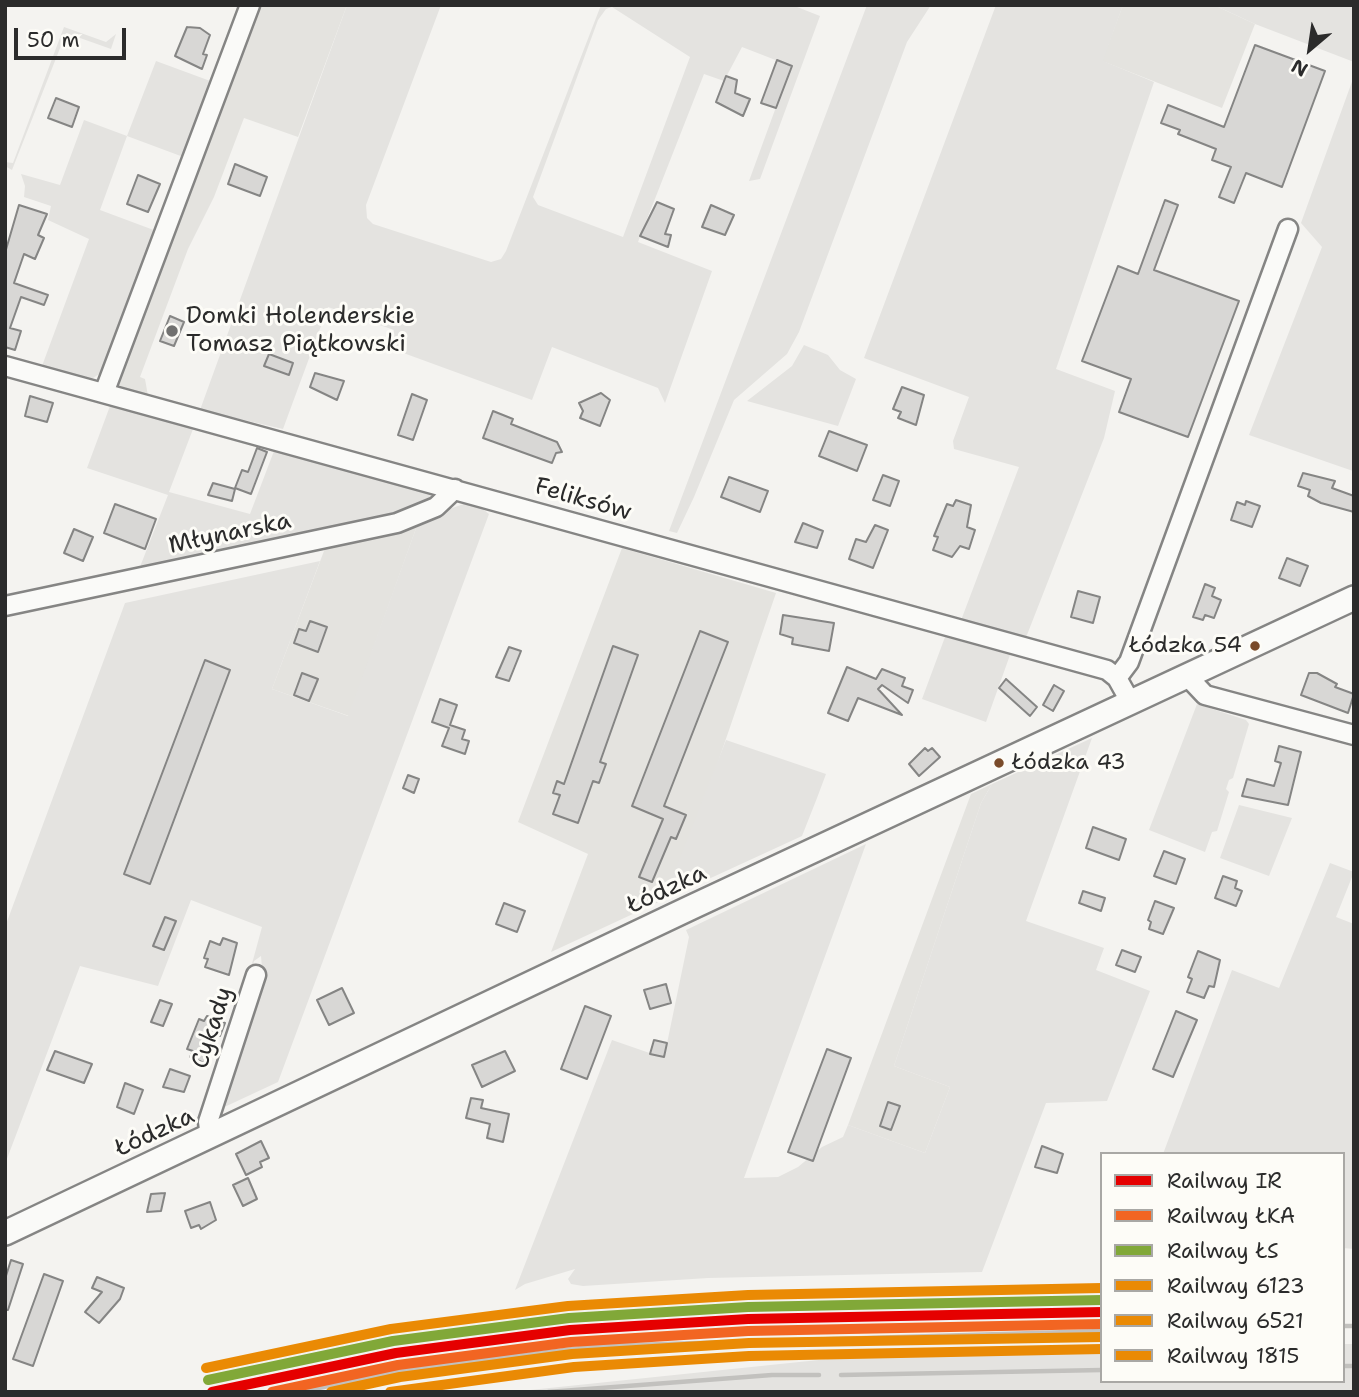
<!DOCTYPE html>
<html>
<head>
<meta charset="utf-8">
<style>
	body { margin:0 }
	#map { position:relative; width:1359px; height:1397px; overflow:hidden; background:#f4f3f0; font-family:"Shantell Sans",sans-serif }
	canvas { display:block }
	.frame { position:absolute; inset:0; border:7px solid #2b2b2b; pointer-events:none }
	.legend { position:absolute; left:1100px; top:1152px; width:245px; height:231px; box-sizing:border-box; background:#fdfcf7; border:2px solid #a9a8a5; margin:0; padding:9px 12px; list-style:none; font-size:21px; color:#2b2b2b }
	.legend li { display:flex; align-items:center; gap:14px; height:35px }
	.legend b { width:35px; border:2px solid #a9a8a5 }
	.north { position:absolute; left:1275px; top:14px; width:70px; height:70px; -webkit-text-stroke:5px #fdfcf7; paint-order:stroke; rotate:209deg; font-size:19px; font-weight:700; line-height:28px; text-align:center; color:#2b2b2b }
	.north::after { content:''; display:block; margin:auto; width:24px; height:32px; background:#2b2b2b; clip-path:polygon(50% 0,100% 100%,50% 72%,0 100%) }
	.scale { position:absolute; left:14px; top:28px; width:112px; height:32px; box-sizing:border-box; border:4px solid #2b2b2b; border-top:0; padding-left:9px; font-size:21px; line-height:24px; white-space:nowrap; color:#2b2b2b; -webkit-text-stroke:5px #fdfcf7; paint-order:stroke }
</style>
</head>
<body>
<div id="map">
<canvas width="1359" height="1397"></canvas>
<div class="frame"></div>
<ul class="legend">
<li><b style="height:9px;background:#e50000"></b>Railway IR</li>
<li><b style="height:9px;background:#f26522"></b>Railway ŁKA</li>
<li><b style="height:9px;background:#81a838"></b>Railway ŁS</li>
<li><b style="height:9px;background:#ea8a04"></b>Railway 6123</li>
<li><b style="height:9px;background:#ea8a04"></b>Railway 6521</li>
<li><b style="height:9px;background:#ea8a04"></b>Railway 1815</li>
</ul>
<div class="north">N</div>
<div class="scale">50 m</div>
</div>
<script>
const ctx = document.querySelector('canvas').getContext('2d');
ctx.lineJoin = 'round';
function paint(path, color) { ctx.fillStyle = color; ctx.fill(path, 'evenodd'); }
const poly = rows => new Path2D(rows.map(r => 'M' + r).join(''));
function trace(path, color, width, dash) { ctx.strokeStyle = color; ctx.lineWidth = width; ctx.lineCap = dash ? 'butt' : 'round'; ctx.setLineDash(dash || []); ctx.stroke(path); }
function label(font, color, halo, rows, align = 'center') {
  ctx.font = font + ' "Shantell Sans",sans-serif'; ctx.lineWidth = 6; ctx.setLineDash([]); ctx.textBaseline = 'middle'; ctx.strokeStyle = halo; ctx.fillStyle = color; for (const [text, x, y, turn = 0] of rows) {
    ctx.save(); ctx.translate(x, y); ctx.rotate((+turn || 0) * Math.PI / 180); ctx.textAlign = isNaN(turn) ? turn : align; if (halo) ctx.strokeText(text, 0, 0); ctx.fillText(text, 0, 0); ctx.restore();
  }
}
paint(poly([
	[258,5,347,5,298,137,244,118,214,197,188,249,140,377,145,379,148,396,116,387],
	[1123,5,1214,5,1255,24,1222,108,1102,61],
	[419,520,349,716,272,689,327,543],
	[622,548,776,593,705,800,663,900,551,952,588,854,518,822],
	[992,784,981,803,894,1066,950,1087,925,1153,848,1125,971,794]
]), '#e4e3df');
paint(poly([
	[347,5,441,5,366,205,367,218,373,224,491,262,501,259,506,251,601,5,792,5,820,16,760,179,749,181,791,66,742,47,724,81,704,74,638,242,712,271,665,403,658,388,552,347,532,400,387,347,394,330,328,307,283,429,200,410],
	[612,7,690,57,623,237,538,205,533,197,598,20,606,9],
	[867,5,931,5,907,42,799,332,787,354,734,400,694,497,677,533,669,531],
	[996,5,1123,5,1103,61,1154,82,1056,369,1115,391,1104,438,1025,640,960,623,1019,467,954,449,953,441,969,397,864,358],
	[1214,5,1354,5,1354,62,1255,24],
	[64,27,106,42,116,34,111,49,66,33,12,170,5,166,5,162,13,163],
	[156,61,213,82,186,158,127,136,100,210,159,232,107,369,90,380,42,366,89,239,48,220,51,206,24,197,25,186,21,174,60,185,84,120,127,136],
	[1354,76,1354,468,1353,471,1249,435,1322,247,1301,223],
	[804,345,828,355,840,370,856,379,838,426,747,401,792,366],
	[110,406,193,429,169,492,250,514,274,451,247,441,459,497,410,512,138,572,168,495,87,468],
	[472,501,489,514,278,1082,218,1110,255,997,262,968,261,956,254,961,247,982,262,927,191,900,158,986,80,966,5,1164,5,927,125,603,320,561,272,689,348,716,419,520],
	[945,637,1010,655,986,722,922,699],
	[1197,704,1246,720,1249,724,1233,778,1229,780,1226,789,1229,792,1217,831,1212,832,1205,852,1149,830],
	[1092,738,1026,921,1104,948,1096,970,1150,991,1107,1101,1046,1103,982,1272,708,1278,583,1286,571,1284,568,1279,575,1269,525,1284,515,1290,612,1040,664,1058,689,937,686,930,866,844,744,1178,778,1177,798,1167,822,1147,843,1137,848,1125,925,1153,950,1087,894,1066,981,803,992,784],
	[726,740,826,774,817,798,802,836,663,900],
	[1239,805,1292,818,1269,876,1220,858],
	[1330,863,1354,872,1336,917,1354,924,1354,1249,1343,1248,1343,1154,1163,1154,1232,970,1279,988],
	[1343,1344,1354,1344,1354,1392,511,1392,857,1356,1102,1350,1102,1381,1343,1381]
]), '#e4e3e0');
trace(poly([
	[1343,1326,1354,1326],
	[1343,1366,1354,1366],
	[841,1375,1102,1370],
	[300,1392,410,1369,597,1346,1102,1331],
	[548,1392,772,1375,819,1375]
]), '#c2c1be', 4.5);
const building = poly([
	[187,27,200,28,210,35,203,54,207,55,202,69,175,56,187,27],
	[1255,45,1325,71,1282,187,1246,173,1234,203,1219,197,1231,167,1212,160,1216,149,1178,134,1180,130,1161,123,1168,105,1224,127,1255,45],
	[777,60,792,66,776,108,761,103,777,60],
	[726,76,737,80,735,93,750,99,743,116,716,102,726,76],
	[56,98,79,107,72,127,48,118,56,98],
	[235,164,267,177,260,196,228,184,235,164],
	[138,175,160,184,148,212,127,204,138,175],
	[1165,200,1178,205,1154,270,1239,301,1188,437,1119,412,1131,379,1082,361,1118,266,1138,274,1165,200],
	[657,202,674,209,665,234,671,235,668,247,640,236,657,202],
	[19,205,47,214,38,235,44,238,35,259,24,254,14,283,48,295,44,305,21,297,10,328,21,331,15,350,5,347,5,253,19,205],
	[711,205,734,215,725,235,702,227,711,205],
	[170,316,184,322,174,346,160,341,170,316],
	[269,354,293,363,289,375,264,366,269,354],
	[315,373,344,381,337,400,310,387,315,373],
	[902,387,924,395,916,425,898,418,901,412,893,409,902,387],
	[601,393,610,400,600,426,580,418,583,411,579,403,601,393],
	[412,394,427,400,413,440,398,435,412,394],
	[30,396,53,403,47,422,25,416,30,396],
	[493,411,513,419,511,424,557,442,562,452,556,453,552,463,483,438,493,411],
	[829,431,867,445,857,471,819,456,829,431],
	[257,448,267,452,251,494,235,488,242,470,248,472,257,448],
	[1303,473,1335,481,1332,488,1354,496,1354,512,1321,503,1308,496,1310,490,1298,486,1303,473],
	[883,475,899,481,890,506,873,500,883,475],
	[729,477,768,491,760,512,721,497,729,477],
	[213,483,235,489,232,501,208,495,213,483],
	[956,500,971,505,967,527,975,530,969,549,960,546,952,557,933,550,938,537,934,536,947,504,953,506,956,500],
	[1246,501,1260,506,1252,527,1231,520,1237,502,1245,505,1246,501],
	[115,504,156,519,145,549,104,533,115,504],
	[803,523,823,531,817,548,795,542,803,523],
	[875,525,888,530,873,568,849,559,856,539,866,542,875,525],
	[74,529,93,537,83,561,64,553,74,529],
	[1287,558,1308,566,1300,586,1279,578,1287,558],
	[1205,584,1215,588,1212,596,1221,600,1214,618,1205,615,1203,620,1193,617,1205,584],
	[1078,591,1100,597,1093,623,1071,617,1078,591],
	[783,615,834,623,829,651,792,644,793,638,780,634,783,615],
	[310,621,327,627,318,652,294,643,299,629,306,631,310,621],
	[700,631,728,642,664,806,686,815,676,839,671,837,652,882,639,877,663,819,632,806,700,631],
	[613,646,638,655,600,762,606,764,603,772,599,783,593,781,578,823,553,814,560,795,553,793,557,781,564,784,613,646],
	[509,647,521,651,509,681,496,677,509,647],
	[205,660,230,670,150,884,124,874,205,660],
	[847,667,876,679,882,669,905,678,902,686,913,690,908,703,882,685,878,689,902,715,858,698,848,721,828,713,847,667],
	[302,673,318,679,309,701,294,695,302,673],
	[1309,673,1317,673,1337,684,1335,687,1354,694,1348,713,1301,695,1309,673],
	[1006,679,1037,707,1030,716,999,688,1006,679],
	[1054,685,1064,691,1053,711,1043,705,1054,685],
	[440,699,457,705,450,725,465,730,462,739,469,741,465,754,442,746,449,728,432,722,440,699],
	[1279,746,1301,752,1288,805,1242,796,1247,779,1274,786,1281,763,1275,761,1279,746],
	[925,748,928,751,932,748,940,757,919,776,909,764,925,748],
	[408,775,419,779,414,793,403,788,408,775],
	[1093,827,1126,839,1119,860,1086,848,1093,827],
	[1164,851,1185,859,1176,884,1154,876,1164,851],
	[1223,876,1237,881,1235,888,1242,891,1236,906,1215,898,1223,876],
	[1083,891,1105,898,1101,911,1079,903,1083,891],
	[1155,901,1174,908,1163,934,1149,929,1151,922,1148,920,1155,901],
	[504,903,525,911,517,932,496,924,504,903],
	[165,917,176,921,164,950,153,946,165,917],
	[223,938,237,943,229,975,205,967,208,959,204,958,210,941,220,945,223,938],
	[1122,950,1141,957,1135,972,1116,965,1122,950],
	[1198,951,1220,960,1214,987,1209,986,1204,998,1187,992,1192,979,1188,977,1198,951],
	[666,984,671,1003,650,1009,644,990,666,984],
	[342,988,354,1013,329,1025,317,1000,342,988],
	[160,1000,172,1004,163,1026,151,1022,160,1000],
	[585,1006,611,1016,587,1079,561,1069,585,1006],
	[1176,1011,1197,1020,1173,1077,1153,1069,1176,1011],
	[207,1016,225,1023,220,1036,215,1034,204,1063,190,1057,193,1051,187,1049,199,1019,204,1021,207,1016],
	[654,1040,667,1043,664,1057,650,1054,654,1040],
	[827,1049,851,1058,813,1161,788,1152,827,1049],
	[55,1051,92,1064,84,1083,47,1070,55,1051],
	[505,1051,515,1071,482,1087,472,1065,505,1051],
	[170,1069,190,1076,184,1092,163,1087,170,1069],
	[125,1083,143,1090,134,1114,117,1107,125,1083],
	[471,1098,483,1100,481,1108,509,1114,503,1142,487,1138,490,1124,466,1118,471,1098],
	[888,1102,900,1106,891,1130,880,1126,888,1102],
	[261,1141,269,1158,260,1162,262,1167,246,1175,236,1154,261,1141],
	[1042,1146,1063,1154,1057,1173,1035,1167,1042,1146],
	[248,1178,257,1199,243,1206,233,1185,248,1178],
	[165,1193,161,1211,147,1212,151,1194,165,1193],
	[210,1202,216,1220,201,1229,199,1225,191,1228,185,1211,210,1202],
	[11,1260,23,1264,8,1310,5,1310,5,1279,11,1260],
	[44,1274,63,1281,33,1366,13,1359,44,1274],
	[97,1277,124,1288,120,1299,99,1323,85,1312,102,1292,92,1288,97,1277]
]);
paint(building, '#d8d7d5');
trace(building, '#858584', 2);
const street = poly([
	[5,366,1107,670,1117,678,1131,703],
	[104,393,250,5],
	[5,606,397,523,436,507,455,489],
	[1188,677,1205,695,1354,735],
	[1117,678,1129,662,1288,229],
	[210,1136,208,1122,256,975]
]);
const secondary = poly([
	[5,1233,692,907,1354,598]
]);
trace(street, '#858584', 23);
trace(secondary, '#858584', 28);
trace(street, '#fafaf8', 18);
trace(secondary, '#fafaf8', 23);
trace(poly([
	[212,1392,396,1353,570,1330,748,1319,1102,1312]
]), '#e50000', 10);
trace(poly([
	[272,1392,398,1365,571,1342,748,1331,1102,1324]
]), '#f26522', 10);
trace(poly([
	[208,1380,393,1341,569,1318,748,1307,1102,1300]
]), '#81a838', 10);
trace(poly([
	[331,1392,400,1377,572,1354,749,1343,1102,1337]
]), '#ea8a04', 10);
trace(poly([
	[206,1368,391,1329,568,1306,748,1295,1102,1288]
]), '#ea8a04', 10);
trace(poly([
	[390,1392,574,1367,749,1356,1102,1349]
]), '#ea8a04', 10);
for (const [x, y, r, color] of [
	[172,331,7,"#717170"],
	[1255,646,6,"#7a4b2a"],
	[999,763,6,"#7a4b2a"]
]) { const dot = new Path2D(); dot.arc(x, y, r, 0, 2 * Math.PI); ctx.fillStyle = color; ctx.fill(dot); trace(dot, '#fdfcf7', 2.5); }
label('22px', '#2b2b2b', '#fdfcf7', [
	["Łódzka 54",1242,646],
	["Łódzka 43",1012,763,"left"]
], 'right');
label('24px', '#2b2b2b', '#fdfcf7', [
	["Domki Holenderskie",186,317],
	["Tomasz Piątkowski",186,345]
], 'left');
label('24px', '#2b2b2b', '#fdfcf7', [
	["Feliksów",583,500,16],
	["Młynarska",230,534,-12],
	["Łódzka",667,890,-25],
	["Cykady",213,1028,-72],
	["Łódzka",155,1133,-25]
]);
</script>
</body>
</html>
